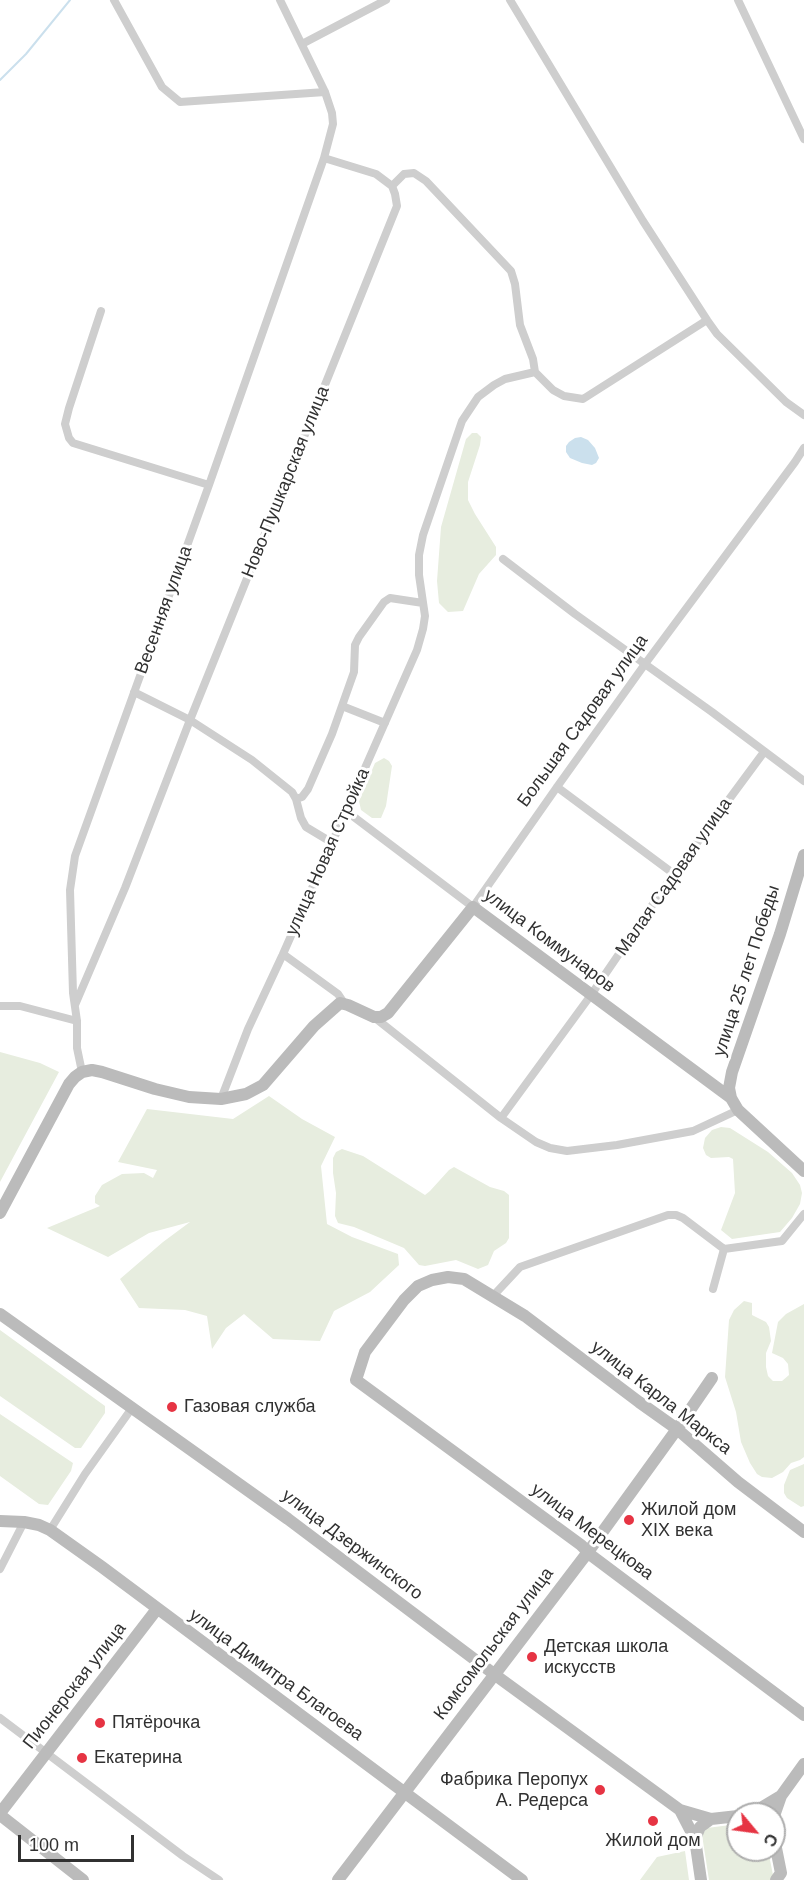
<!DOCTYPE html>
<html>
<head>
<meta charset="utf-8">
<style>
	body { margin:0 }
	#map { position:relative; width:804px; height:1880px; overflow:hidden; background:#fff; font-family:Arial,sans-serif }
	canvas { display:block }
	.north { position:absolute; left:726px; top:1802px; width:60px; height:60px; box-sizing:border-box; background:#fff; border:2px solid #adadad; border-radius:50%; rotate:119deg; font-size:16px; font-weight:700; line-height:24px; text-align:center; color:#313131 }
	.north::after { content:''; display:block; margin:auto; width:21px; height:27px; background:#e63443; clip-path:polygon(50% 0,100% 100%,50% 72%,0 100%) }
	.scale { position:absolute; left:18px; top:1835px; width:116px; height:27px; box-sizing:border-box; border:3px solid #313131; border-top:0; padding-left:8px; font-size:18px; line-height:21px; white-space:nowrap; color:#313131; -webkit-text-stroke:4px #fff; paint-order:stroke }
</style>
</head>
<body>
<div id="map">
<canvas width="804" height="1880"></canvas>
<div class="north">С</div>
<div class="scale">100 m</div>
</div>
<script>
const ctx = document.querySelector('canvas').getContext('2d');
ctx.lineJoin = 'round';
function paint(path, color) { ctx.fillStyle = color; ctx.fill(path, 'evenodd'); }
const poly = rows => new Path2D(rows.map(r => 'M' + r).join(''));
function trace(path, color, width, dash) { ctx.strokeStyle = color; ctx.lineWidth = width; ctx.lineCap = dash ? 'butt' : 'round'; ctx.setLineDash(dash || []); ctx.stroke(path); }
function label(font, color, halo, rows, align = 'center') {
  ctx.font = font + ' Arial,sans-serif'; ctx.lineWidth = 6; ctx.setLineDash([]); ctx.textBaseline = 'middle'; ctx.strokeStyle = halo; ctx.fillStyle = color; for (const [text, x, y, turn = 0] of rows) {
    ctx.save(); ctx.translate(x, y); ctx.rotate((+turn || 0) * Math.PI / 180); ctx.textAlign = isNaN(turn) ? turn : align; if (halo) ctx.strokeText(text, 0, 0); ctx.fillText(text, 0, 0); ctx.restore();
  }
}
paint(poly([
	[472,433,477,433,481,437,480,445,468,482,468,500,475,514,496,547,496,555,479,574,463,611,448,612,439,603,437,581,441,527,466,439],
	[384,758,389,761,392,766,386,806,381,818,372,818,361,810,359,801,375,763],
	[0,1052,40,1063,59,1072,0,1182],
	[269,1096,302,1119,335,1137,321,1166,327,1224,352,1237,398,1254,399,1265,370,1292,334,1311,320,1341,273,1339,244,1314,226,1328,212,1349,207,1316,185,1310,139,1308,120,1279,163,1242,190,1222,149,1233,108,1257,47,1228,100,1206,95,1203,95,1196,102,1185,122,1174,144,1173,153,1178,157,1170,118,1162,147,1109,233,1119],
	[721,1127,730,1128,768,1152,792,1173,800,1185,802,1193,800,1204,792,1218,780,1232,732,1239,721,1230,735,1193,733,1159,729,1157,711,1158,706,1155,703,1148,705,1138,712,1130],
	[342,1149,363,1156,425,1195,430,1191,449,1170,454,1167,490,1187,504,1191,509,1195,509,1238,506,1243,494,1251,488,1265,478,1269,456,1260,425,1266,419,1265,404,1248,354,1227,338,1223,335,1216,336,1193,333,1173,333,1158,336,1152],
	[744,1301,752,1303,752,1315,766,1322,769,1327,771,1341,766,1353,766,1367,768,1376,773,1381,782,1381,789,1375,788,1364,783,1358,772,1353,778,1322,786,1314,804,1304,804,1457,800,1460,791,1463,783,1472,772,1478,762,1477,757,1474,750,1463,741,1442,736,1412,725,1377,729,1320,734,1310],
	[0,1330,105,1406,105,1413,81,1448,75,1448,0,1396],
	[0,1414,73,1463,71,1471,48,1505,39,1504,0,1476],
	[804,1464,804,1506,801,1507,787,1498,784,1493,784,1485,790,1470],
	[738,1824,738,1842,735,1846,738,1850,741,1850,752,1856,756,1850,768,1850,773,1875,770,1880,709,1880,702,1835,707,1828],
	[685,1851,689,1880,640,1880,657,1857]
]), '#e7eddf');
paint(poly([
	[581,437,588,440,595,448,599,458,596,463,592,465,582,463,570,458,566,452,566,446,569,442,575,438]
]), '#cbe0ed');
trace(poly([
	[0,80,26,54,70,0]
]), '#cbe0ed', 2);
trace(poly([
	[114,0,162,87,180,102,325,92],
	[510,0,643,221,707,320,717,334,786,402,804,415],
	[738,0,804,139],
	[302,44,386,0],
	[392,186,404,174,414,173,426,181,511,271,515,284,520,325,533,359,535,372],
	[101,311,69,408,65,424,69,438,73,443,209,485],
	[535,372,553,390,564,396,583,399,707,320],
	[503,559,575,614,712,712,804,781],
	[134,692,190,720,252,760,292,792,296,799,301,818,306,827,331,842],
	[342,706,385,723],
	[557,787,674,874],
	[296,799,302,797,308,789,332,734,354,672,355,645,359,637,384,602,390,598,423,603],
	[346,811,473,907,557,787,645,664,795,462,804,448],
	[283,954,338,994,342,1000,340,1003],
	[75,1005,125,888,190,720,397,206,395,194,392,186,376,174,324,158],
	[0,1006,20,1006,77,1021],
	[374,1017,501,1118,536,1142,550,1148,567,1151,617,1145,693,1131,738,1110],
	[82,1072,77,1048,77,1021,73,993,70,890,75,856,209,485,324,158,333,124,332,113,325,92,280,0],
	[221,1099,248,1029,283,954,417,650,423,629,425,616,419,575,419,555,423,535,462,421,478,397,494,385,505,379,535,372],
	[501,1118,591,995,668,882,764,752],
	[724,1249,782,1241,804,1214],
	[713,1289,724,1249],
	[493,1296,520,1267,668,1215,676,1215,683,1218,724,1249],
	[50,1530,85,1474,132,1408],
	[0,1569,24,1522],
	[0,1718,183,1856,219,1880]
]), '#cecece', 8);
trace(poly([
	[804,855,780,934,732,1072,729,1088,731,1098,738,1110,804,1171],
	[0,1213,69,1084,75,1077,82,1072,92,1070,102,1072,155,1089,189,1097,221,1099,246,1094,263,1085,314,1026,340,1003,348,1005,374,1017,381,1017,388,1013,473,907,731,1098],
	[0,1314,288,1519,502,1680,680,1810,711,1819],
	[0,1521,24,1522,39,1525,50,1530,102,1567,522,1880],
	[804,1532,738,1482,677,1429,639,1402,525,1316,464,1279,448,1277,432,1280,418,1286,404,1300,365,1352,356,1380,581,1545,592,1556,804,1715],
	[680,1810,695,1839],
	[0,1813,157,1609],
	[751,1814,781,1796,804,1764],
	[0,1815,83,1880],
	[774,1829,774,1816,781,1796],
	[774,1838,781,1873,776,1880],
	[338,1880,588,1552,677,1429,712,1378],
	[701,1880,695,1839,700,1827,711,1819,738,1816]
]), '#bbb', 12);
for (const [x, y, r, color] of [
	[172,1407,6,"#e63443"],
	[629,1520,6,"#e63443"],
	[532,1657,6,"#e63443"],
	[100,1723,6,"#e63443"],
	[82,1758,6,"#e63443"],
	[600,1790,6,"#e63443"],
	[653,1821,6,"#e63443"]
]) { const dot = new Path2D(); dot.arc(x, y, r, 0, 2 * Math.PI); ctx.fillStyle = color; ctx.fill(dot); trace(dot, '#fff', 2); }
label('18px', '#313131', '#fff', [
	["Ново-Пушкарская улица",286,482,-68],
	["Весенняя улица",164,610,-70],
	["Большая Садовая улица",583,721,-54],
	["улица Новая Стройка",328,852,-66],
	["Малая Садовая улица",674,877,-55],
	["улица Коммунаров",549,941,37],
	["улица 25 лет Победы",747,971,-72],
	["улица Карла Маркса",661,1398,38],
	["улица Мерецкова",592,1532,37],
	["улица Дзержинского",352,1545,37],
	["Комсомольская улица",494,1644,-53],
	["улица Димитра Благоева",276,1675,36],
	["Пионерская улица",75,1686,-52]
]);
label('18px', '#313131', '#fff', [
	["Газовая служба",184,1407],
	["Жилой дом",641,1510],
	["XIX века",641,1531],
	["Детская школа",544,1647],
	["искусств",544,1668],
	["Пятёрочка",112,1723],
	["Екатерина",94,1758],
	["Фабрика Перопух",588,1780,"right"],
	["А. Редерса",588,1801,"right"],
	["Жилой дом",653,1841,"center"]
], 'left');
</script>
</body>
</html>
